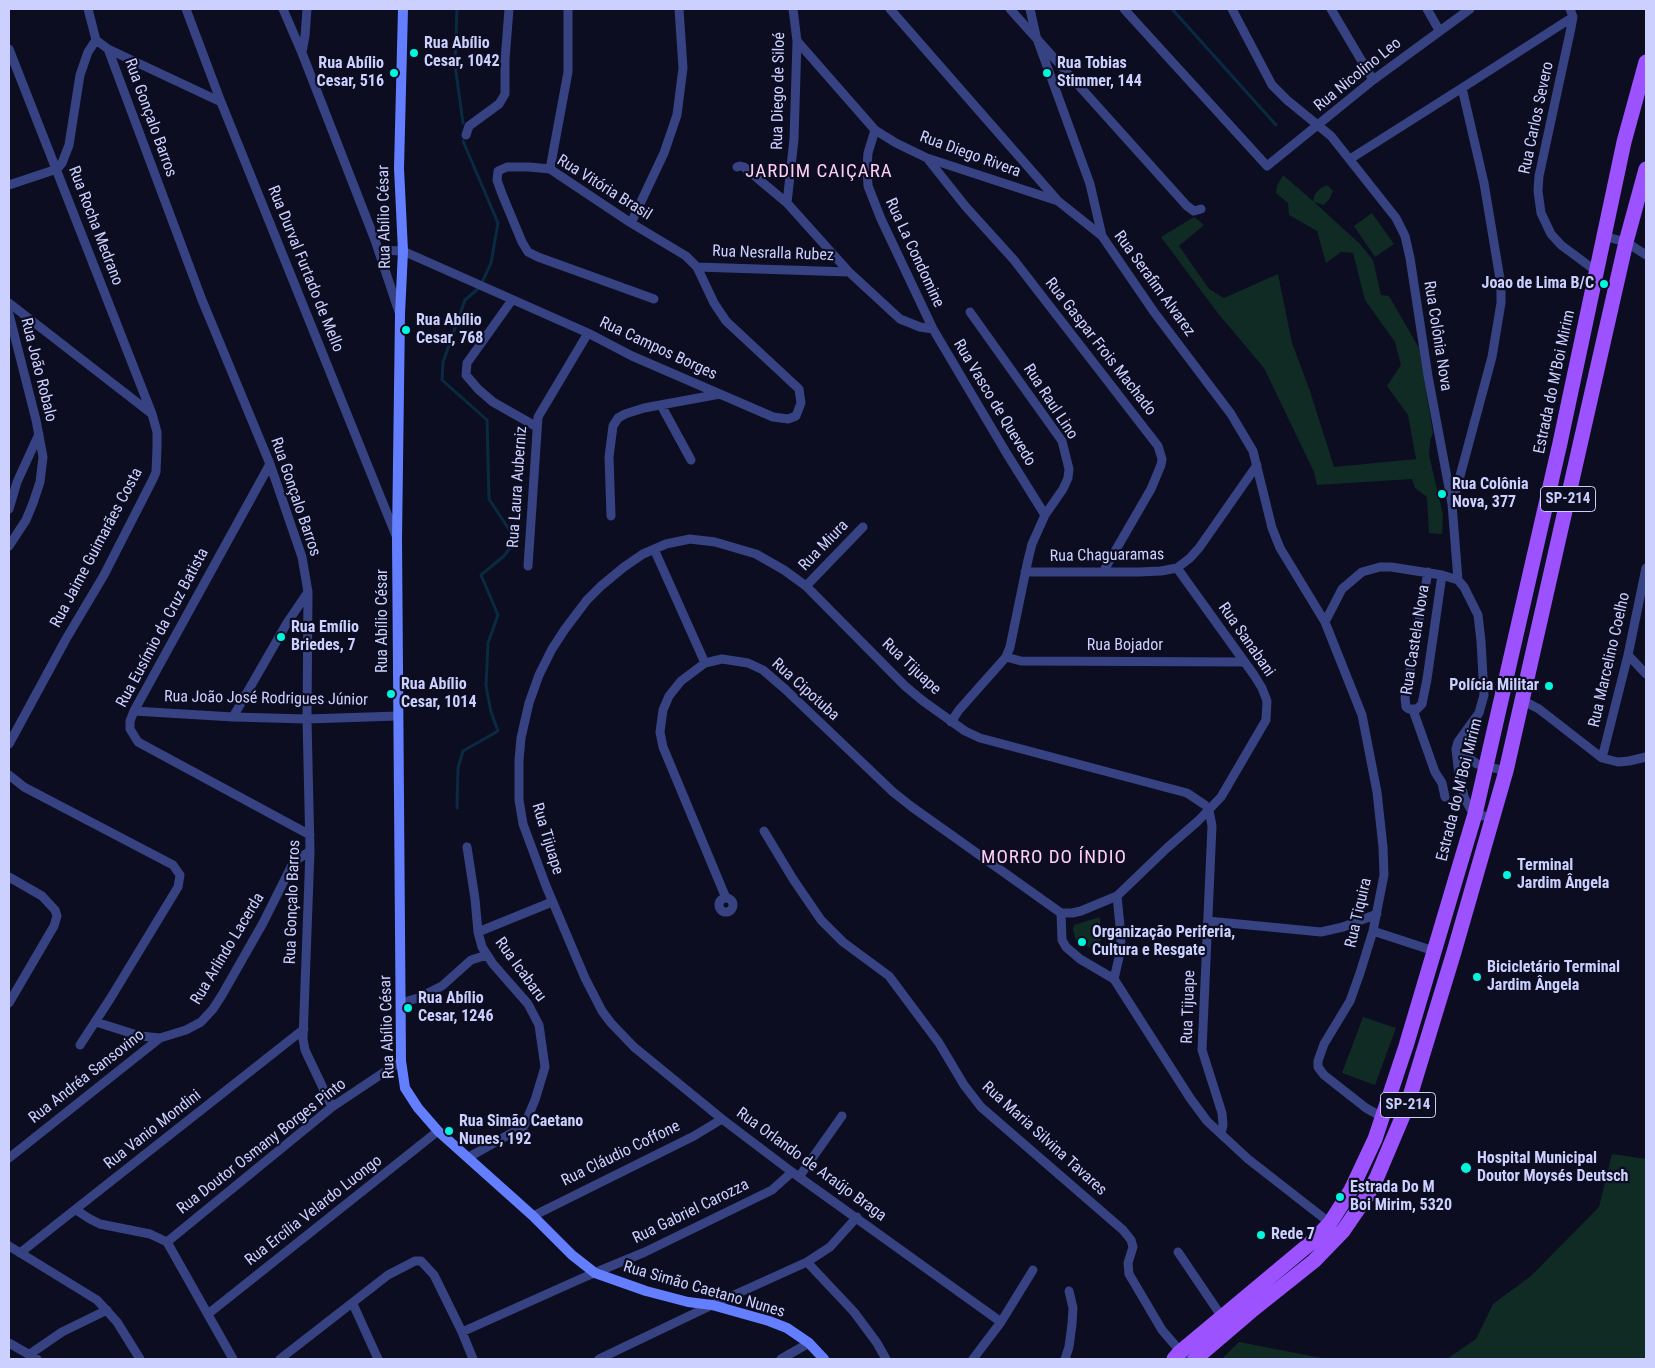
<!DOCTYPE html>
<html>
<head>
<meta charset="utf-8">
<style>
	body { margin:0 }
	#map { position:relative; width:1655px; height:1368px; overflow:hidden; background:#0c0d21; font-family:"Roboto Condensed",sans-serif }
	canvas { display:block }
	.frame { position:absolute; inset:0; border:10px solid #ccd0ff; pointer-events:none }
</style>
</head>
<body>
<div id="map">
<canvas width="1655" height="1368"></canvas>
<div class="frame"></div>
</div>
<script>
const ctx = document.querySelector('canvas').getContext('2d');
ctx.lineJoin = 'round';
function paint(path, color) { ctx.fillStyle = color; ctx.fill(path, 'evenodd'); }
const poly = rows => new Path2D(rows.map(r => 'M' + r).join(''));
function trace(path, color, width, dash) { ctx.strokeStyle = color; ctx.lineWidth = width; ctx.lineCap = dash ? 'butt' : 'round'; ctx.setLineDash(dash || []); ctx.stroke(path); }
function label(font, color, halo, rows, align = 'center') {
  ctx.font = font + ' "Roboto Condensed",sans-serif'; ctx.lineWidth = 4.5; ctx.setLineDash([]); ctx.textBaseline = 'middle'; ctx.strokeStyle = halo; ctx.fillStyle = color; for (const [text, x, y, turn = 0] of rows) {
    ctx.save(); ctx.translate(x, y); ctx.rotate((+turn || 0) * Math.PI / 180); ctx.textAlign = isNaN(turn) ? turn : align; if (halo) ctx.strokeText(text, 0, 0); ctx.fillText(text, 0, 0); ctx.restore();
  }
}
paint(poly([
	[1283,175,1313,201,1315,194,1321,188,1327,185,1333,191,1330,198,1324,205,1314,202,1360,244,1373,260,1381,295,1389,296,1419,348,1433,433,1430,441,1429,455,1443,515,1442,534,1429,533,1427,497,1415,488,1412,479,1317,485,1314,472,1264,368,1217,312,1161,237,1194,217,1204,225,1179,246,1209,289,1224,298,1278,274,1292,343,1310,391,1334,467,1416,459,1408,415,1387,386,1401,365,1395,342,1365,300,1353,253,1341,252,1326,263,1317,231,1289,215,1288,203,1276,193,1277,186],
	[1372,213,1394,244,1375,257,1354,226],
	[1100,917,1101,949,1099,952,1076,941,1073,930,1074,925],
	[1363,1017,1396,1028,1375,1085,1342,1073],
	[1612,1154,1646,1159,1646,1359,1447,1359,1476,1339,1493,1304,1531,1276,1599,1207],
	[1239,1342,1327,1359,1222,1359]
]), '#0f2b24');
trace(poly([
	[457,9,455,65,463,123],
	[1172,9,1276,125],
	[457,808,458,768,463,751,498,731,491,712,486,686,488,643,498,615,481,575,504,556,516,540,489,499,487,420,442,380,443,362,465,300,480,287,491,263,498,223,463,141]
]), '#0a2a42', 3);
trace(poly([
	[88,9,96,40,108,49,221,102],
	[186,9,221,102,397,538],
	[283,9,302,53,375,240,399,312],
	[890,9,1058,201,1102,236,1154,312,1231,414,1253,451,1272,528,1280,548,1325,622,1362,715,1377,792,1383,847,1384,875,1373,931,1360,973,1350,1001,1324,1044,1318,1061,1318,1067,1324,1075,1366,1108,1382,1117],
	[1010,9,1187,206,1194,211,1201,209],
	[1030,9,1036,36,1090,184,1102,236],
	[1124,9,1267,166,1373,80,1470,9],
	[1232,9,1272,85,1287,100,1331,136,1396,218,1405,236,1410,258,1428,376,1452,504,1458,580],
	[1331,9,1373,80],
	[1427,9,1439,30],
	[1570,9,1573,17,1571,28,1539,176,1538,191,1541,213,1551,234,1561,245,1596,271],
	[797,41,875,130,896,143,927,158,1058,201],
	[9,49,152,414],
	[108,49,202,300,270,464,302,557,308,592,307,719,310,851,303,1039,305,1050,332,1107],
	[302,52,305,36,307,9],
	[1462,88,1573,17],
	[875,130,868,153,867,167,868,186,881,219,933,329,1007,454,1045,515,1032,544,1028,560,1010,647,1006,657,959,710,951,722],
	[466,135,469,126,499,104,505,94,505,60,509,9],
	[927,158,966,207,1014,260,1158,446,1162,459,1161,465,1151,489,1103,572],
	[1350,159,1462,88,1484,183,1501,285,1501,303,1492,357,1453,502],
	[737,167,740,166,744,167,787,203,849,272,900,319,920,327,933,329],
	[550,169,568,72,568,9],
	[9,185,57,169,62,163,69,145,80,75,88,52,96,40],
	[787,203,794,139,797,41,793,9],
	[631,223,664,153,677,115,683,68,679,9],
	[1603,236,1626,242,1646,255],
	[379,250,403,251,588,333,632,356,773,417,788,419,796,416,801,403,799,389,726,321,714,303,697,267,686,256,631,223,550,169,529,167,507,167,498,171,497,180,502,194,522,242,528,252,538,257,654,299],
	[697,267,849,272],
	[512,300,467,363,466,375,478,389,493,402,537,427],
	[9,303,152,414,157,432,157,448,156,472,153,479,104,575,66,639,9,744],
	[970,312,1062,441,1069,469,1068,478,1063,489,1045,515],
	[9,314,36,420,43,457,40,482,33,503,26,520,9,546],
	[661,405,691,460],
	[270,464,134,711,130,721,130,729,138,742,310,835],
	[9,509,17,482,39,434],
	[611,516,609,457,613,426,618,418,625,414,644,408,720,394],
	[654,549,705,663],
	[528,566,538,417,588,333],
	[1025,572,1139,572,1161,571,1177,568,1190,558,1199,548,1257,465],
	[1428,572,1405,698,1406,707,1409,709,1417,709,1422,704,1427,679,1442,575],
	[806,586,863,527],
	[1325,622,1342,589,1362,572,1380,567,1391,567,1442,575,1458,580,1464,587,1478,615,1481,641,1484,695,1479,713,1458,742,1456,749,1458,767,1464,797,1470,808,1475,814,1493,818],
	[1628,655,1646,674],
	[1006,657,1021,661,1244,662],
	[1522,700,1539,709,1602,758,1618,762,1629,761,1646,757],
	[1413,710,1435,772,1442,783,1445,797],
	[134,711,233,717,307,719,398,716],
	[233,717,287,623,308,592],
	[1456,749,1477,764,1506,771],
	[1602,758,1628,655,1646,568],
	[9,775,24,787,173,865,180,875,178,887,110,999,80,1045],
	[764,831,793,879,821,920,843,942,889,976,939,1043,964,1085,981,1107,1123,1230,1131,1240,1133,1247,1128,1263,1129,1274,1162,1330,1187,1359],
	[467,847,475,899,478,932],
	[9,877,42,896,55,910,57,916,54,926,9,1003],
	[1117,896,1121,936,1120,953,1114,979,1190,1098,1207,1121,1221,1134],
	[726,898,663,747,660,732,663,710,669,696,681,681,705,663,722,659,748,663,763,670,785,689,893,792,912,807,1061,913,1072,913,1081,911,1117,896,1167,848,1198,821,1221,797,1266,720,1267,701,1262,688,1254,675,1177,568],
	'719 905a7 7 0 1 1 14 0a7 7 0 1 1-14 0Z',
	[1061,913,1062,940,1066,947,1080,959,1114,979],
	[1208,921,1321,932,1343,927,1377,914],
	[1373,931,1434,951],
	[401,1003,418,998,442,986,471,960,487,955],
	[96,1022,140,1036,160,1038,186,1030,201,1022,213,1009,222,995,263,923,291,867,298,859,310,851],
	[469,1157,524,1126,535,1100,545,1067,539,1025,528,1004,493,964,482,947,478,932,552,902],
	[9,1158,160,1038],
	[799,1177,842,1116],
	[76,1210,90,1219,100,1224,150,1234,167,1242,233,1359],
	[533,1216,694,1136,722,1119],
	[167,1242,332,1107,401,1061],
	[9,1246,97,1300,117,1322,140,1359],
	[1178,1252,1222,1317],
	[20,1253,304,1029],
	[807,1262,854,1312,877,1343,886,1359],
	[353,1304,378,1359],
	[208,1314,438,1131],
	[1001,1322,792,1172,722,1119,634,1047,611,1023,602,1011,585,978,546,886,523,824,519,800,519,760,521,738,529,703,539,675,552,649,565,629,587,600,601,586,624,567,643,554,666,544,690,539,715,542,756,554,784,570,806,586,905,686,923,701,965,731,980,738,1187,793,1205,805,1209,810,1212,826,1202,1050,1222,1113,1223,1125,1221,1134,1248,1159,1330,1223],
	[462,1332,587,1276,645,1252,772,1190,792,1172],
	[9,1343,37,1359],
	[30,1354,62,1332,107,1310],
	[280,1359,388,1275,415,1261,421,1261,434,1275,462,1332,473,1359],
	[599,1359,712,1305,807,1262,830,1247,857,1217],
	[781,1359,809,1343],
	[973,1359,1001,1322,1033,1270],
	[1065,1359,1069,1347,1072,1324,1073,1308,1069,1291]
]), '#364281', 9);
trace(poly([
	[403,9,399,168,403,251,400,314,397,539,401,1061,405,1088,418,1108,438,1131,533,1216,572,1255,595,1273,646,1291,688,1302,712,1305,769,1321,787,1328,809,1343,824,1359]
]), '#637fff', 10);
trace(poly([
	[1174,1359,1180,1352,1313,1241,1330,1223,1351,1190,1375,1139,1406,1046,1475,814,1560,443,1624,142,1646,62],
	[1195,1359,1250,1312,1314,1261,1343,1231,1367,1196,1377,1177,1407,1106,1454,952,1506,771,1626,242,1646,169]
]), '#9c53ff', 15);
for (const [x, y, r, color] of [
	[414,53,5,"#00f7de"],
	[394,73,5,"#00f7de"],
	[1047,73,5,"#00f7de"],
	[1604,284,5,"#00f7de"],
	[406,330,5,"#00f7de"],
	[1442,494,5,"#00f7de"],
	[281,637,5,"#00f7de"],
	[1549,686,5,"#00f7de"],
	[391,694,5,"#00f7de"],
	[1507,875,5,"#00f7de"],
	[1082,942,5,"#00f7de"],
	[1477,977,5,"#00f7de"],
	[408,1008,5,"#00f7de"],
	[449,1131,5,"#00f7de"],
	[1466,1168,6,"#00f7de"],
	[1340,1197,5,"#00f7de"],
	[1261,1235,5,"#00f7de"]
]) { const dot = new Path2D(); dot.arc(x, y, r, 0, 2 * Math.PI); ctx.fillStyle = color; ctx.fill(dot); trace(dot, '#0c0d21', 2); }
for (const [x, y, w] of [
	[1568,499,55],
	[1408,1105,55]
]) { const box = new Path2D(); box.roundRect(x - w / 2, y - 12.5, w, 25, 4); ctx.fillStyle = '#0c0d21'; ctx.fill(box); trace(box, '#ccd0ff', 1); }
label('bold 15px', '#ccd0ff', null, [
	["SP-214",1568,499],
	["SP-214",1408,1105]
]);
label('bold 16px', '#ccd0ff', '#0c0d21', [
	["Rua Abílio",424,44],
	["Cesar, 1042",424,62],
	["Rua Abílio",384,64,"right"],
	["Cesar, 516",384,82,"right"],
	["Rua Tobias",1057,64],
	["Stimmer, 144",1057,82],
	["Joao de Lima B/C",1594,284,"right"],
	["Rua Abílio",416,321],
	["Cesar, 768",416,339],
	["Rua Colônia",1452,485],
	["Nova, 377",1452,503],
	["Rua Emílio",291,628],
	["Briedes, 7",291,646],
	["Rua Abílio",401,685],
	["Cesar, 1014",401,703],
	["Polícia Militar",1539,686,"right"],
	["Terminal",1517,866],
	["Jardim Ângela",1517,884],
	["Organização Periferia,",1092,933],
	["Cultura e Resgate",1092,951],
	["Bicicletário Terminal",1487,968],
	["Jardim Ângela",1487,986],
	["Rua Abílio",418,999],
	["Cesar, 1246",418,1017],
	["Rua Simão Caetano",459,1122],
	["Nunes, 192",459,1140],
	["Hospital Municipal",1477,1159],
	["Doutor Moysés Deutsch",1477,1177],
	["Estrada Do M",1350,1188],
	["Boi Mirim, 5320",1350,1206],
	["Rede 7",1271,1235]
], 'left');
label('16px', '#ccd0ff', '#0c0d21', [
	["Rua Nicolino Leo",1358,75,-39],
	["Rua Diego de Siloé",779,91,-89],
	["Rua Gonçalo Barros",150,118,70],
	["Rua Carlos Severo",1537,118,-78],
	["Rua Diego Rivera",970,155,20],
	["Rua Vitória Brasil",604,188,32],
	["Rua Abílio César",385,217,-91],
	["Rua Rocha Medrano",95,226,69],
	["Rua La Condomine",914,253,65],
	["Rua Nesralla Rubez",773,254,2],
	["Rua Durval Furtado de Mello",305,269,68],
	["Rua Serafim Alvarez",1154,284,54],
	["Rua Colônia Nova",1437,336,81],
	["Rua Gaspar Frois Machado",1100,347,52],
	["Rua Campos Borges",658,349,25],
	["Rua João Robalo",38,370,76],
	["Estrada do M'Boi Mirim",1555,382,-78],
	["Rua Raul Lino",1050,402,57],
	["Rua Vasco de Quevedo",994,403,59],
	["Rua Laura Auberniz",518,487,-86],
	["Rua Gonçalo Barros",295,497,71],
	["Rua Miura",824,546,-46],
	["Rua Jaime Guimarães Costa",97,548,-62],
	["Rua Chaguaramas",1107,556,-1],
	["Rua Abílio César",383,621,-90],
	["Rua Eusímio da Cruz Batista",163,628,-62],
	["Rua Sanabani",1246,640,55],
	["Rua Castela Nova",1416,640,-81],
	["Rua Bojador",1125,646],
	["Rua Marcelino Coelho",1610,660,-77],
	["Rua Tijuape",911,667,43],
	["Rua Cipotuba",805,690,42],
	["Rua João José Rodrigues Júnior",266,699,1],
	["Estrada do M'Boi Mirim",1460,790,-76],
	["Rua Tijuape",547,839,73],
	["Rua Gonçalo Barros",293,902,-88],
	["Rua Tiquira",1359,913,-77],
	["Rua Arlindo Lacerda",228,949,-59],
	["Rua Icabaru",520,970,54],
	["Rua Tijuape",1189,1007,-88],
	["Rua Abílio César",388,1027,-92],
	["Rua Andréa Sansovino",87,1077,-38],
	["Rua Vanio Mondini",153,1130,-38],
	["Rua Maria Silvina Tavares",1044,1139,42],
	["Rua Doutor Osmany Borges Pinto",262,1147,-38],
	["Rua Cláudio Coffone",621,1154,-26],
	["Rua Orlando de Araújo Braga",811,1165,36],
	["Rua Ercília Velardo Luongo",314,1211,-38],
	["Rua Gabriel Carozza",691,1212,-26],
	["Rua Simão Caetano Nunes",704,1290,16]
]);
ctx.letterSpacing = '1px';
label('19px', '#ffcef7', '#0c0d21', [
	["JARDIM CAIÇARA",819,172],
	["MORRO DO ÍNDIO",1054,858]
]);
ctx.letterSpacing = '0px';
</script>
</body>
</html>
